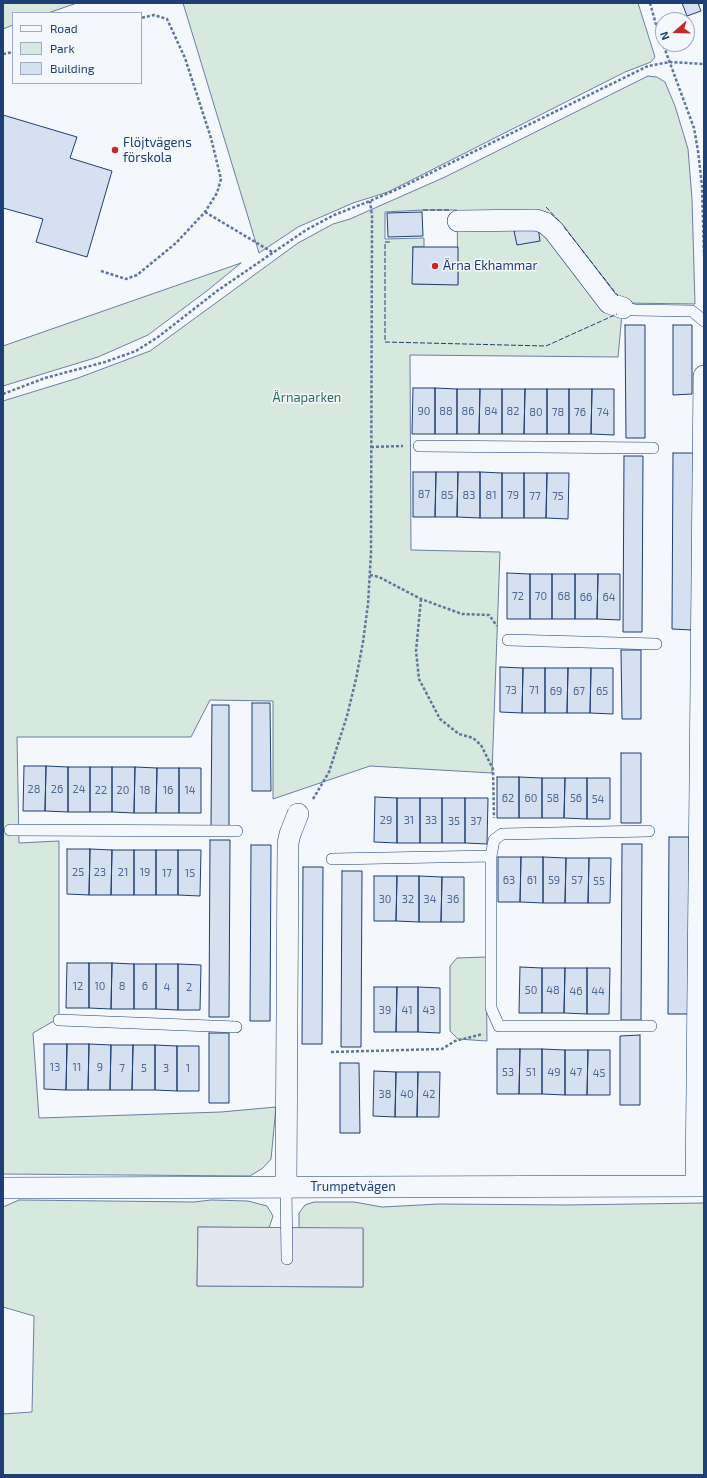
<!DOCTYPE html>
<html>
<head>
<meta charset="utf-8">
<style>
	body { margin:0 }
	#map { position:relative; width:707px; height:1478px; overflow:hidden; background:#f4f7fb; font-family:"Exo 2",sans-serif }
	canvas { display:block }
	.frame { position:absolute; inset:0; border:4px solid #1d3f73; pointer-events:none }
	.legend { position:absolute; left:12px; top:12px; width:130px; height:72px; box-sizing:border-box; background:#f4f7fb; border:1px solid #9eadc5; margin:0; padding:5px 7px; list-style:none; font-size:12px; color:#1d3f73 }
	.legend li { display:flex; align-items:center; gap:8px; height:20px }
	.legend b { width:20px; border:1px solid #9eadc5 }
	.north { position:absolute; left:655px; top:12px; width:40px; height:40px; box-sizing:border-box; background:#f4f7fb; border:1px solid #9eadc5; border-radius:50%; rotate:250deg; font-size:11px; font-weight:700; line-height:16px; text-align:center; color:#1d3f73 }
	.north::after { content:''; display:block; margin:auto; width:14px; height:18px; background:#c62828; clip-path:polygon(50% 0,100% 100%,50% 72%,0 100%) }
</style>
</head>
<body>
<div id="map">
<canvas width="707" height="1478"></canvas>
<div class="frame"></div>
<ul class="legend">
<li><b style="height:5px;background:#f4f7fb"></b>Road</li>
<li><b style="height:11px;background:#d7e8df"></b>Park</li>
<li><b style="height:11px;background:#d5e0f0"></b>Building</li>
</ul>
<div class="north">N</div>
</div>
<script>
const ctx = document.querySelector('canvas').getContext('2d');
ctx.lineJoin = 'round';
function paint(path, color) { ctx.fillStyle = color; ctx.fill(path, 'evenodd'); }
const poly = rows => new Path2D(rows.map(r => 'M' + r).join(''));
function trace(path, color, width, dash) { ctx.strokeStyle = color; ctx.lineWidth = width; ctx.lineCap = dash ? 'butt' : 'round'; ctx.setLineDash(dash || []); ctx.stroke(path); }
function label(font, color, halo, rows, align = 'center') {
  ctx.font = font + ' "Exo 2",sans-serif'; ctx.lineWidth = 3; ctx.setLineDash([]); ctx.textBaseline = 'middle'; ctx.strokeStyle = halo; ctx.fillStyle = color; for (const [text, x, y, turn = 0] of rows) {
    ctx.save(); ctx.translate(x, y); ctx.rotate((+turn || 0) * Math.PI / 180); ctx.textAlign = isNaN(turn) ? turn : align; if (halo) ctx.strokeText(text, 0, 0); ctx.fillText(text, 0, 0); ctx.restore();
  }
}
const green = poly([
	[3,3,77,3,48,13,13,13,13,25,3,29,3,3],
	[183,3,638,3,655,57,651,62,625,72,388,192,353,203,298,227,259,253,183,3],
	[648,76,657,77,665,82,675,106,688,149,692,199,695,304,623,303,618,357,410,355,411,550,500,552,492,773,370,766,273,799,273,701,210,700,191,737,17,737,19,843,59,841,59,1018,33,1033,39,1118,221,1112,276,1107,271,1159,263,1168,250,1176,3,1174,3,401,78,378,150,351,298,243,333,224,350,219,445,177,648,76],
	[423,210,457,210,458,284,413,284,413,247,424,247,424,238,385,239,385,212,423,210],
	[241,263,208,290,148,335,98,357,3,386,3,346,241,263],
	[486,957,487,1041,458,1039,450,1031,450,966,457,958,486,957],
	[19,1200,194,1202,211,1200,248,1201,267,1206,273,1216,269,1228,198,1227,197,1286,363,1287,363,1229,299,1228,299,1213,305,1205,314,1202,354,1202,382,1207,439,1204,566,1205,704,1203,704,1475,3,1475,3,1414,32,1412,34,1316,3,1307,3,1207,19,1200]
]);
paint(green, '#d7e8df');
trace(green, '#687fa3', 1);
const parking = poly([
	[198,1227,363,1228,363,1287,197,1286,198,1227]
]);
paint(parking, '#e3e8f0');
trace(parking, '#687fa3', 1);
const building = poly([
	[682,3,698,3,701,11,687,16,682,3],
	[3,115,77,137,70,158,112,171,87,257,36,242,43,219,3,208,3,115],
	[422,212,423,236,388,237,387,213,422,212],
	[538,227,540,241,517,245,514,231,538,227],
	[413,247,458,247,458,285,412,284,413,247],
	[625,325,645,325,645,438,626,438,625,325],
	[673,325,692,325,692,394,673,395,673,325],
	[413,388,435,388,435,434,412,434,413,388],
	[435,388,457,389,457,434,435,434,435,388],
	[457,389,480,389,479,434,457,434,457,389],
	[480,389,502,389,502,434,479,434,480,389],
	[502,389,525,389,524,434,502,434,502,389],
	[525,389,547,389,547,434,524,434,525,389],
	[547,389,569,389,569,434,547,434,547,389],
	[569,389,592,389,591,434,569,434,569,389],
	[592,389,614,389,614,435,591,434,592,389],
	[673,453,693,453,692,630,672,629,673,453],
	[624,456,643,456,642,632,623,632,624,456],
	[413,472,436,472,435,517,413,517,413,472],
	[436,472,458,472,457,517,435,517,436,472],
	[458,472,480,472,480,518,457,517,458,472],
	[480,472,502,473,502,518,480,518,480,472],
	[502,473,524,473,524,518,502,518,502,473],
	[524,473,547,473,546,518,524,518,524,473],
	[547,473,569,473,568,519,546,518,547,473],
	[507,573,530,574,530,619,507,619,507,573],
	[530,574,552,574,552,619,530,619,530,574],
	[552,574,575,574,575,619,552,619,552,574],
	[575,574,598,574,597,619,575,619,575,574],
	[598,574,620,574,620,620,597,619,598,574],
	[621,650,641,650,641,719,622,719,621,650],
	[500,667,523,668,522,713,500,712,500,667],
	[523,668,545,668,545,713,522,713,523,668],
	[545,668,568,668,567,713,545,713,545,668],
	[568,668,591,668,590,713,567,713,568,668],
	[591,668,613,668,613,714,590,713,591,668],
	[252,703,270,703,271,791,252,791,252,703],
	[212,705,229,705,229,826,211,826,212,705],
	[621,753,641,753,641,823,621,823,621,753],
	[24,766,46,766,45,811,23,811,24,766],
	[46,766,68,767,68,812,45,811,46,766],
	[68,767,90,767,90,812,68,812,68,767],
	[90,767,112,767,112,812,90,812,90,767],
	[112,767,135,767,134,813,112,812,112,767],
	[135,767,157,768,156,813,134,813,135,767],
	[157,768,179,768,179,813,156,813,157,768],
	[179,768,201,768,201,813,179,813,179,768],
	[497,777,519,777,519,818,497,818,497,777],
	[519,777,542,778,542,818,519,818,519,777],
	[542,778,565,778,564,818,542,818,542,778],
	[565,778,587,778,587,819,564,818,565,778],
	[587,778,610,778,610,819,587,819,587,778],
	[375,797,397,798,397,843,374,842,375,797],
	[397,798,420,798,420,843,397,843,397,798],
	[420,798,442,798,442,843,420,843,420,798],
	[442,798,465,798,465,843,442,843,442,798],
	[465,798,488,798,487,844,465,843,465,798],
	[669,837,689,837,688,1014,668,1014,669,837],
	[210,840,230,840,229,1017,209,1017,210,840],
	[622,844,642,844,641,1020,621,1020,622,844],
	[251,845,271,845,270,1021,250,1021,251,845],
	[67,849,90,849,89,895,67,894,67,849],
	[90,849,112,850,111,895,89,895,90,849],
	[112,850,134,850,134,895,111,895,112,850],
	[134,850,156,850,156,895,134,895,134,850],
	[156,850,178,850,178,895,156,895,156,850],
	[178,850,201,850,200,896,178,895,178,850],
	[498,857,521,857,520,902,498,902,498,857],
	[521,857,543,857,543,903,520,902,521,857],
	[543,857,566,858,565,903,543,903,543,857],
	[566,858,589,858,588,903,565,903,566,858],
	[589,858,611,858,610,903,588,903,589,858],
	[303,867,323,867,322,1044,302,1044,303,867],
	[342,871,362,871,361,1047,341,1047,342,871],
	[374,876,397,876,396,921,374,921,374,876],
	[397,876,419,876,419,922,396,921,397,876],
	[419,876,442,877,441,922,419,922,419,876],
	[442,877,464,877,464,922,441,922,442,877],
	[67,963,89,963,89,1008,66,1008,67,963],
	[89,963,112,963,111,1009,89,1008,89,963],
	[112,963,134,964,134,1009,111,1009,112,963],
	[134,964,156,964,156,1009,134,1009,134,964],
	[156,964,178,964,178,1010,156,1009,156,964],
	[178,964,201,965,200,1010,178,1010,178,964],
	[520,967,542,968,542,1013,519,1013,520,967],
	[542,968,565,968,564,1013,542,1013,542,968],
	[565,968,587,968,587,1014,564,1013,565,968],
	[587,968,610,968,609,1014,587,1014,587,968],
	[374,987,397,987,396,1032,374,1032,374,987],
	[397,987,418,987,418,1032,396,1032,397,987],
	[418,987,440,988,440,1033,418,1032,418,987],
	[209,1033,229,1033,229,1103,209,1103,209,1033],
	[640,1035,640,1105,620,1105,620,1036,640,1035],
	[44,1044,67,1044,66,1090,44,1089,44,1044],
	[67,1044,89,1044,88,1090,66,1090,67,1044],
	[89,1044,111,1045,110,1090,88,1090,89,1044],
	[111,1045,133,1045,132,1090,110,1090,111,1045],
	[133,1045,155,1045,155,1090,132,1090,133,1045],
	[155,1045,177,1046,177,1091,155,1090,155,1045],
	[177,1046,199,1046,199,1091,177,1091,177,1046],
	[497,1049,520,1049,519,1094,497,1094,497,1049],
	[520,1049,542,1049,542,1094,519,1094,520,1049],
	[542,1049,565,1050,565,1095,542,1094,542,1049],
	[565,1050,588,1050,587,1095,565,1095,565,1050],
	[588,1050,610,1050,610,1095,587,1095,588,1050],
	[340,1063,359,1063,360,1133,340,1133,340,1063],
	[374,1071,396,1072,395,1117,373,1116,374,1071],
	[396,1072,418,1072,417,1117,395,1117,396,1072],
	[418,1072,440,1072,439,1117,417,1117,418,1072]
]);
paint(building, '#d5e0f0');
trace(building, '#1d3f73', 1);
const lane = poly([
	[623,308,635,310,692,311,704,321],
	[419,446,653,448],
	[508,640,656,644],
	[10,830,237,831],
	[649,831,502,834,494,840,491,856,491,1008,499,1026,651,1026],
	[332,859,491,856],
	[59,1020,236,1027],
	[286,1187,287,1259]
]);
const street = poly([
	[458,221,536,220,545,223,554,231,609,303,623,308],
	[696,1186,704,376],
	[286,1187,288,843,290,834,298,814],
	[3,1188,704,1186]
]);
trace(lane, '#1d3f73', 12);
trace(street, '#1d3f73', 22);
trace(poly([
	[650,3,657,28,694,128,698,151,702,186,704,256],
	[3,54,13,52],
	[205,212,272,252],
	[101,271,126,279,137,275,176,243,205,212,217,193,221,179,211,138,185,58,167,19,154,15,141,18],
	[3,394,45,378,105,362,136,351,158,337,217,291,306,230,334,215,370,201,400,188,648,66,670,62,704,64],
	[371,447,403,446],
	[370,575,379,577,421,599,462,614,489,615,497,626],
	[421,599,416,651,419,679,440,719,459,734,473,738,481,745,493,769,494,818],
	[313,799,329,772,347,716,356,679,363,642,368,604,371,553,372,216,370,201],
	[331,1052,442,1049,455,1041,483,1034]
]), '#5e769c', 2.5, [3, 2]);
trace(lane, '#f4f7fb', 11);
trace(street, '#f4f7fb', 21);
trace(poly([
	[546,207,560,222],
	[423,210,449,210],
	[564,227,618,296],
	[390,242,385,242,385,342,546,346,617,314]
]), '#1d3f73', 1, [5, 2]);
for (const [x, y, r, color] of [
	[115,150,4,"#c62828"],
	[435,266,4,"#c62828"]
]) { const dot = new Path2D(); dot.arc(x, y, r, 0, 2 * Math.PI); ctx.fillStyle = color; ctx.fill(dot); trace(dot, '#f4f7fb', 1.5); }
label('11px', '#4b6792', null, [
	["90",424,411],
	["88",446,411],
	["86",468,411],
	["84",491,411],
	["82",513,411],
	["80",536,412],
	["78",558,412],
	["76",580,412],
	["74",603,412],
	["87",424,494],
	["85",447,495],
	["83",469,495],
	["81",491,495],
	["79",513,495],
	["77",535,496],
	["75",558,496],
	["72",518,596],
	["70",541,596],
	["68",564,596],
	["66",586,597],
	["64",609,597],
	["73",511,690],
	["71",534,690],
	["69",556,691],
	["67",579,691],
	["65",602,691],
	["28",34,789],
	["26",57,789],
	["24",79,789],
	["22",101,790],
	["20",123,790],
	["18",145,790],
	["16",168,790],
	["14",190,790],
	["62",508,798],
	["60",531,798],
	["58",553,798],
	["56",576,798],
	["54",598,799],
	["29",386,820],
	["31",409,820],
	["33",431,820],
	["35",454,821],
	["37",476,821],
	["25",78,872],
	["23",100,872],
	["21",123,872],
	["19",145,872],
	["17",167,873],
	["15",190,873],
	["63",509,880],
	["61",532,880],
	["59",554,880],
	["57",577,880],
	["55",599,881],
	["30",385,899],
	["32",408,899],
	["34",430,899],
	["36",453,899],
	["12",78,986],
	["10",100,986],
	["8",122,986],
	["6",145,986],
	["4",167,987],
	["2",189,987],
	["50",531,990],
	["48",553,990],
	["46",576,991],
	["44",598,991],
	["39",385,1010],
	["41",407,1010],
	["43",429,1010],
	["13",55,1067],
	["11",77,1067],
	["9",100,1067],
	["7",122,1068],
	["5",144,1068],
	["3",166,1068],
	["1",188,1068],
	["53",508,1072],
	["51",531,1072],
	["49",554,1072],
	["47",576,1072],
	["45",599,1073],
	["38",385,1094],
	["40",407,1094],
	["42",429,1094]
]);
label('13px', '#1d3f73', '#f4f7fb', [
	["Flöjtvägens",123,143],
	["förskola",123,158],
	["Ärna Ekhammar",443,266]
], 'left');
label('13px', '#2c6c60', '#f4f7fb', [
	["Ärnaparken",307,398]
]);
label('13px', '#1d3f73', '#f4f7fb', [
	["Trumpetvägen",353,1187]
]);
</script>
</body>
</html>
